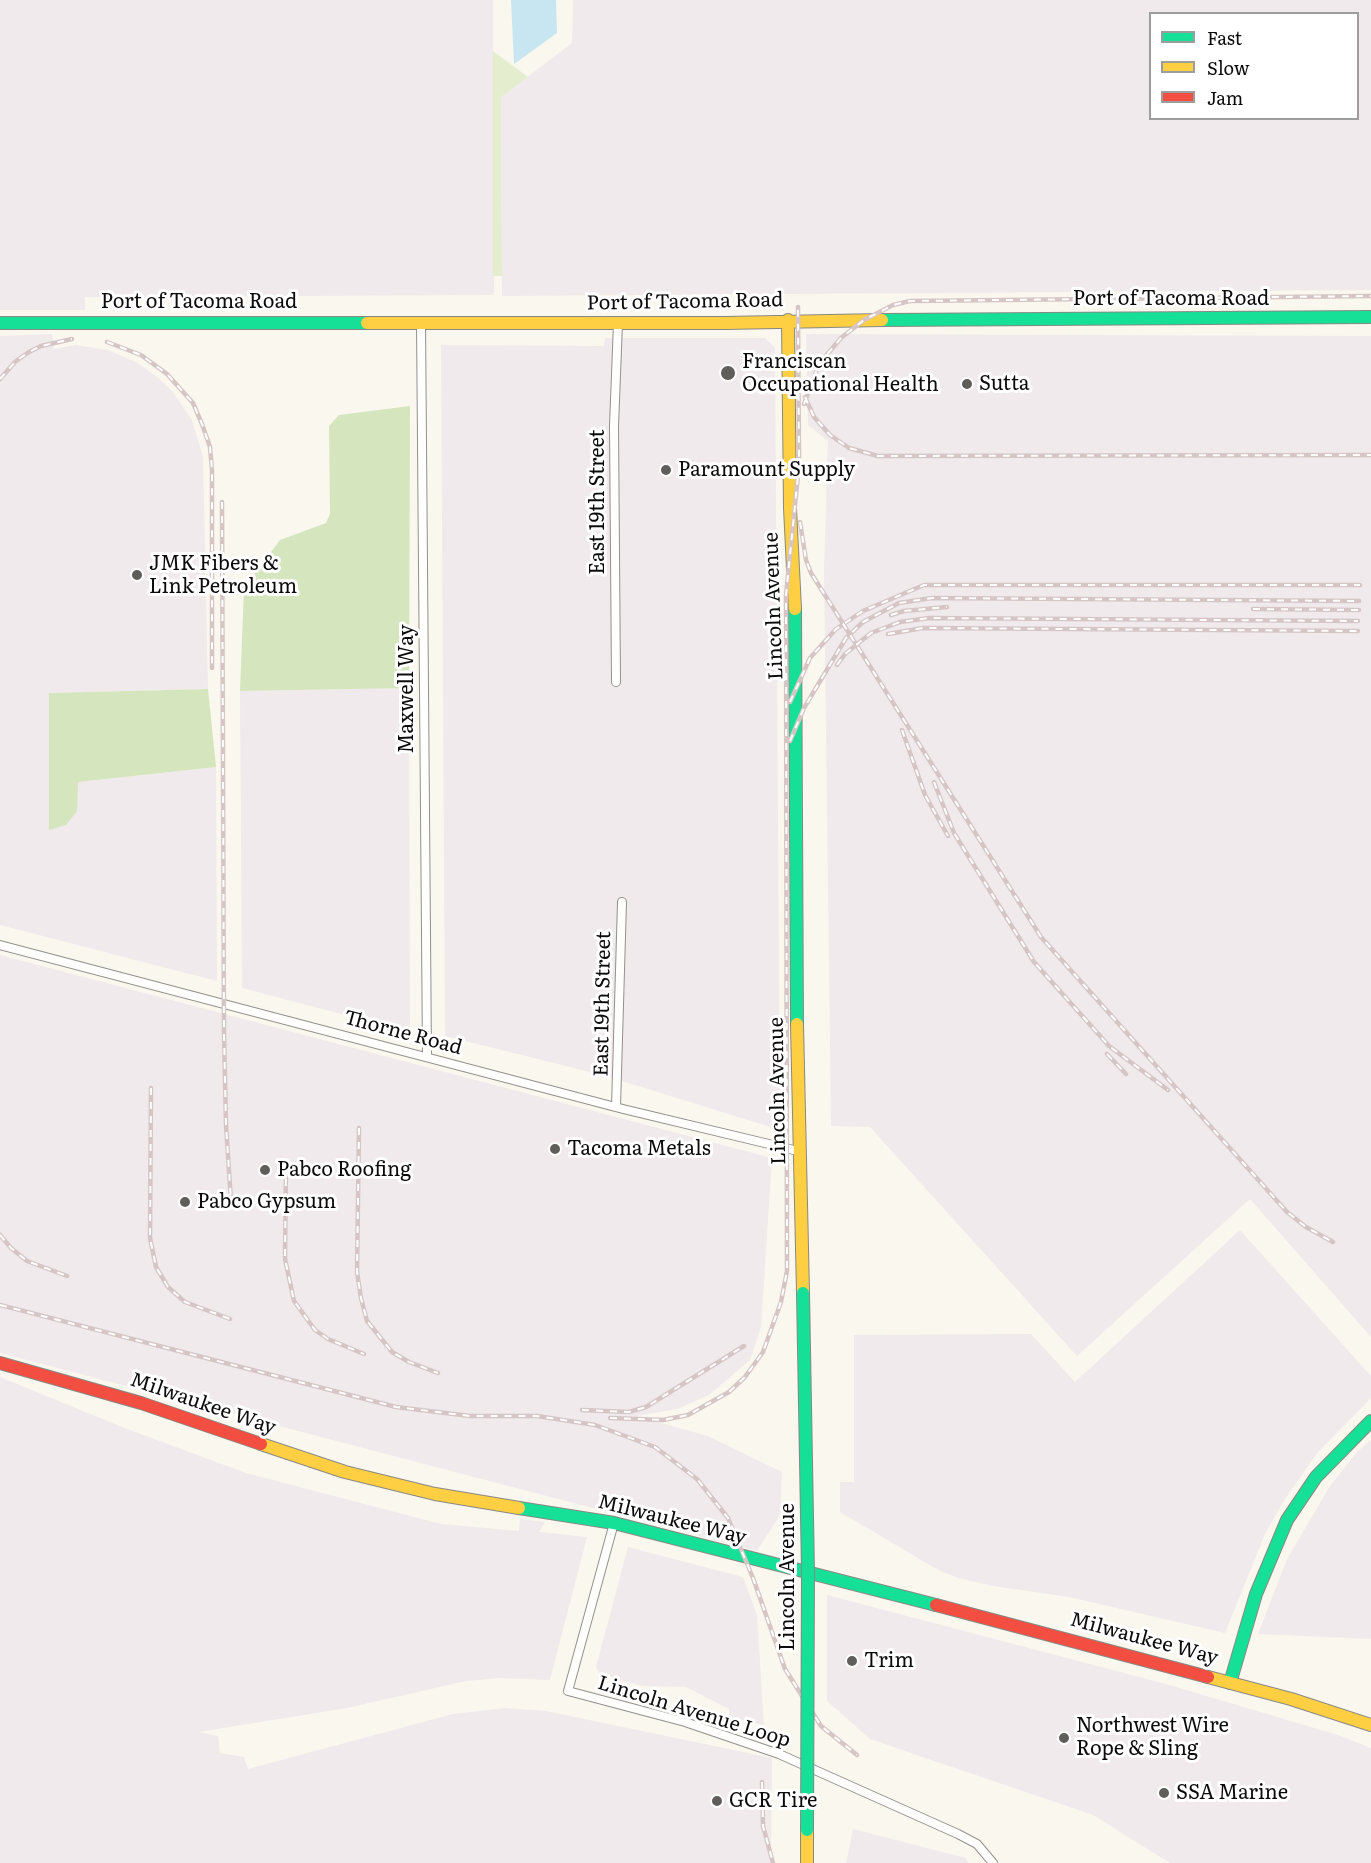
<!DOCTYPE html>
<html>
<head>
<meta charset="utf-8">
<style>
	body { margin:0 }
	#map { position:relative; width:1371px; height:1863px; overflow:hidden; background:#faf7ee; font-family:Literata,serif }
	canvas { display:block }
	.legend { position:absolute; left:1149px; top:12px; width:210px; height:108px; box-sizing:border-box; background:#fff; border:2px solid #9d9d9d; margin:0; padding:8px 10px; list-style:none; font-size:18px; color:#0b0b0b }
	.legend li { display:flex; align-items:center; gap:12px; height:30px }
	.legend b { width:30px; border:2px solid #9d9d9d }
</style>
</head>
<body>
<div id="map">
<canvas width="1371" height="1863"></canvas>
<ul class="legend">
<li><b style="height:8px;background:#16e098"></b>Fast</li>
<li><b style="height:8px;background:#ffcf43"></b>Slow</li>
<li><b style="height:8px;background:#f24e42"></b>Jam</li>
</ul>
</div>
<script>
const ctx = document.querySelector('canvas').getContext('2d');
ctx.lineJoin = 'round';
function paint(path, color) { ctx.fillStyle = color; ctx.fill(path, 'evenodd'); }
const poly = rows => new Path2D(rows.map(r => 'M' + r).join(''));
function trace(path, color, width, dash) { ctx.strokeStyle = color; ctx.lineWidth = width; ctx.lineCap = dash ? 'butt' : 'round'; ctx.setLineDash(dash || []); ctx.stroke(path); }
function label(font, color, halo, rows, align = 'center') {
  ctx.font = font + ' Literata,serif'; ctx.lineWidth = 6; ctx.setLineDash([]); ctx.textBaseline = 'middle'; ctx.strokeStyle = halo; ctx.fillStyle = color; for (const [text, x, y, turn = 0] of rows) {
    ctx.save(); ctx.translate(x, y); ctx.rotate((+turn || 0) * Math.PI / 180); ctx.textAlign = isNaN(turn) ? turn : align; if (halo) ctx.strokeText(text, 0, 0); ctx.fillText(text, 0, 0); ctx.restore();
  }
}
paint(poly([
	[0,0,493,0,494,295,85,297,85,310,0,310],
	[573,0,1371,0,1371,290,502,296,501,97,572,43],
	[1150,14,1358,14,1358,118,1150,118],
	[52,334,54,349,76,345,108,350,138,363,157,377,172,391,192,420,203,457,208,689,50,693,50,785,216,767,217,981,0,925,0,336],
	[806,334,1371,336,1371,1337,1250,1199,1077,1356,870,1127,831,1126,824,570,828,441,808,425],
	[605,338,765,338,775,348,780,1130,606,1076,445,1036,441,345,604,346],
	[409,688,410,1032,242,988,240,691],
	[0,955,772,1158,761,1327,750,1360,709,1395,677,1409,636,1416,708,1436,782,1472,780,1515,757,1551,0,1353],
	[1240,1230,1371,1376,1371,1398,1318,1452,1285,1499,1265,1534,1225,1633,1069,1597,993,1586,958,1578,938,1570,840,1512,840,1482,854,1482,854,1335,1031,1334,1075,1382],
	[0,1377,122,1427,246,1473,441,1524,519,1531,520,1519,545,1522,539,1532,587,1537,550,1680,500,1678,466,1681,347,1708,199,1732,218,1736,220,1753,244,1757,248,1769,453,1714,504,1708,546,1711,772,1758,771,1863,0,1863],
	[1371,1440,1371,1639,1258,1634,1287,1559,1330,1486,1357,1452],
	[628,1547,743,1577,757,1615,764,1725,729,1717,729,1709,686,1687,642,1686,600,1674,596,1667],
	[827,1595,1166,1684,1338,1735,1371,1748,1371,1863,1170,1863,1093,1815,870,1739,827,1701],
	[853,1829,966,1858,968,1863,846,1863]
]), '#f0eaec');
paint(poly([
	[493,51,528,77,501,97,502,276,493,276]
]), '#e4eecf');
paint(poly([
	[410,406,409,688,240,691,244,588,280,540,326,523,330,514,329,426,339,415],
	[208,689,216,767,78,782,77,811,66,825,49,830,49,693]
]), '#d5e5be');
paint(poly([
	[511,0,556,0,557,33,514,64]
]), '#c7e6f2');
const street = poly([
	[421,322,427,1056],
	[616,682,614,426,618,323],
	[0,945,623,1109,798,1151],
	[616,1107,622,902],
	[614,1523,568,1691,685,1722,779,1754,958,1834,977,1844,993,1863]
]);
const fast = poly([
	[882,320,1371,317],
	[0,323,367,323],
	[795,609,797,1024],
	[519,1508,614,1523,936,1605],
	[1230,1683,1256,1594,1287,1520,1316,1477,1371,1421]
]);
const slow = poly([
	[788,320,790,508,795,609],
	[367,323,725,323,882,320],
	[797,1024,803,1293],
	[261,1444,345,1472,435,1494,519,1508],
	[1208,1677,1291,1699,1371,1725],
	[807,1830,807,1863]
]);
const jam = poly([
	[0,1363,141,1403,261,1444],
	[936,1605,1208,1677]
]);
trace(street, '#93918d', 10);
trace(fast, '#898884', 14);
trace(slow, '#898884', 14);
trace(jam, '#898884', 14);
trace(street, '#fefefc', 8);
trace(fast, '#16e098', 12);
trace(slow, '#ffcf43', 12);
trace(jam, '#f24e42', 12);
const rail = poly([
	[107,342,141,355,167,374,193,403,202,424,210,447,212,470,212,668],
	[0,379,16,361,29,352,41,346,72,339],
	[805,397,814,417,830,435,849,448,878,456,1371,455],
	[804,404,819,364,841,338,864,320,893,305,910,301,1371,296],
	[222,502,224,1033,226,1125,231,1201],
	[800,522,806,560,811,573,1041,937,1287,1212,1306,1227,1333,1242],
	[1253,609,1359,610],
	[891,615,904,611,947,607],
	[888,634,923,628,1358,631],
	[837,665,845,654,871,633,900,622,929,618,1358,621],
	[790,702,810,658,836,629,863,611,924,585,1360,585],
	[902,730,925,795,948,836],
	[790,741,804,708,846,638,863,622,899,603,932,598,1359,601],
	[934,782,954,833,1034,962,1109,1046,1168,1090],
	[1107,1054,1126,1074],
	[151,1088,150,1238,156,1267,168,1287,185,1302,230,1319],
	[359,1128,357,1272,361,1298,367,1321,392,1352,409,1362,438,1373],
	[286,1165,285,1259,294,1301,315,1330,328,1339,364,1354],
	[0,1235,11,1248,27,1261,67,1276],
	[0,1305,396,1407,470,1416,537,1416,595,1425,655,1447,697,1479,728,1518,753,1578,785,1669,821,1726,857,1755],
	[582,1410,629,1412,646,1407,744,1346],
	[610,1418,663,1420,688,1415,729,1392,745,1377,763,1352,781,1302,787,1271,786,595,799,465,798,307],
	[762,1782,763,1826,773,1863]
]);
trace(rail, '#d5c5c5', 4.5);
trace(rail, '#fff', 2, [7]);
const fastBridge = poly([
	[803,1293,808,1572,807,1830]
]);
trace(fastBridge, '#898884', 14, []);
trace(fastBridge, '#16e098', 12);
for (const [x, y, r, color] of [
	[728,373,8,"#5f5e5a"],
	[967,384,6,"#5f5e5a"],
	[666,470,6,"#5f5e5a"],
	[137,575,6,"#5f5e5a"],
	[555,1149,6,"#5f5e5a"],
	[265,1170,6,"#5f5e5a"],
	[185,1202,6,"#5f5e5a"],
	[852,1661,6,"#5f5e5a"],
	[1064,1738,6,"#5f5e5a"],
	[1164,1793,6,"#5f5e5a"],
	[717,1801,6,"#5f5e5a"]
]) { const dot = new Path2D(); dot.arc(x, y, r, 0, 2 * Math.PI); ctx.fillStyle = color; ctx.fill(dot); trace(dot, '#fff', 2); }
label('20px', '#0b0b0b', '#fff', [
	["Port of Tacoma Road",1171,299],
	["Port of Tacoma Road",199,302],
	["Port of Tacoma Road",685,302,-1],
	["East 19th Street",598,502,-90],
	["Lincoln Avenue",774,606,-92],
	["Maxwell Way",407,689,-90],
	["East 19th Street",603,1004,-89],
	["Thorne Road",403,1033,15],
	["Lincoln Avenue",778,1091,-91],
	["Milwaukee Way",203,1404,19],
	["Milwaukee Way",672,1520,14],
	["Lincoln Avenue",788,1577,-90],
	["Milwaukee Way",1144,1639,15],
	["Lincoln Avenue Loop",694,1712,17]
]);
label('20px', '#0b0b0b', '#fff', [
	["Franciscan",742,362],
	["Occupational Health",742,385],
	["Sutta",979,384],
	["Paramount Supply",678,470],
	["JMK Fibers &",149,564],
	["Link Petroleum",149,587],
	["Tacoma Metals",567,1149],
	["Pabco Roofing",277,1170],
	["Pabco Gypsum",197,1202],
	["Trim",864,1661],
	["Northwest Wire",1076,1726],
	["Rope & Sling",1076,1749],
	["SSA Marine",1176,1793],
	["GCR Tire",729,1801]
], 'left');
</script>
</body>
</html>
